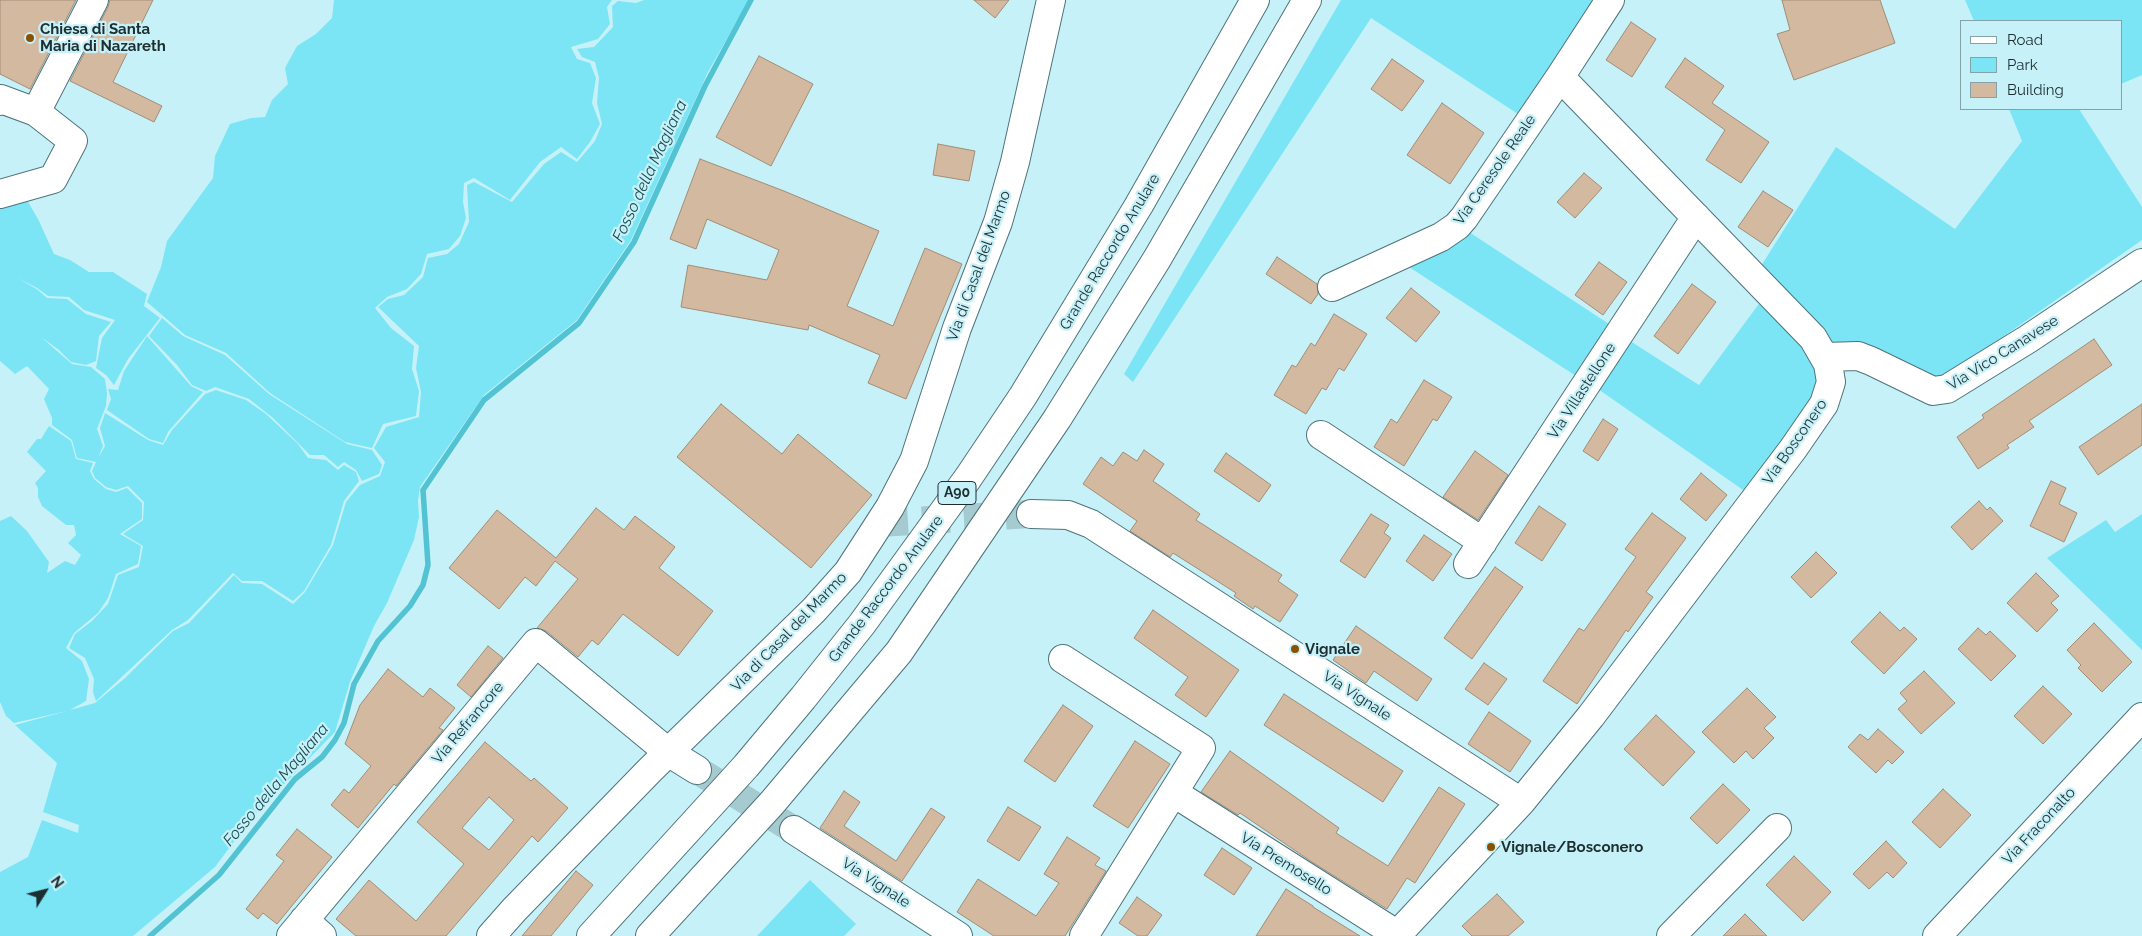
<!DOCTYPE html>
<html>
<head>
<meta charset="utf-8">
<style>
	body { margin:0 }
	#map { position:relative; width:2142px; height:936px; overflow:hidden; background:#c7f1f8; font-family:Raleway,sans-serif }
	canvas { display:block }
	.legend { position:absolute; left:1960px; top:20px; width:162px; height:90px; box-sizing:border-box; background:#c7f1f8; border:1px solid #83a3a8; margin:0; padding:6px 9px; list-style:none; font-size:15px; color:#1d2e30 }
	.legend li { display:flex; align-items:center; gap:10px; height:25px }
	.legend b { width:25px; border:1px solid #83a3a8 }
	.north { position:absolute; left:20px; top:866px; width:50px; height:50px; -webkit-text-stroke:4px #c7f1f8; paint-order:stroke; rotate:54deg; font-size:14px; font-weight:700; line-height:20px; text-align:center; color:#1d2e30 }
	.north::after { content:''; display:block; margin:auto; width:18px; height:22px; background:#1d2e30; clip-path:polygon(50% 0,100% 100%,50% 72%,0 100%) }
</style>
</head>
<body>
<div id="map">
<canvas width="2142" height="936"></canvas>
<ul class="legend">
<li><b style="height:6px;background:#fff"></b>Road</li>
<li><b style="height:14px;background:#7be5f5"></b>Park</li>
<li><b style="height:14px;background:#d2b9a0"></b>Building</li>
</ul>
<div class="north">N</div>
</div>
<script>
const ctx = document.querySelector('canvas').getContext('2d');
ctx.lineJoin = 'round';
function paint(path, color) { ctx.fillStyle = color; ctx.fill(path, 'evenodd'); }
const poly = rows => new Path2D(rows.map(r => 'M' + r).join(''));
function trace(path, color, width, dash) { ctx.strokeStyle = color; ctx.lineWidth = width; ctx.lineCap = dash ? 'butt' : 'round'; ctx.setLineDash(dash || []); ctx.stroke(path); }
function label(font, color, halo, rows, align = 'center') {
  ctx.font = font + ' Raleway,sans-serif'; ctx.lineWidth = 4.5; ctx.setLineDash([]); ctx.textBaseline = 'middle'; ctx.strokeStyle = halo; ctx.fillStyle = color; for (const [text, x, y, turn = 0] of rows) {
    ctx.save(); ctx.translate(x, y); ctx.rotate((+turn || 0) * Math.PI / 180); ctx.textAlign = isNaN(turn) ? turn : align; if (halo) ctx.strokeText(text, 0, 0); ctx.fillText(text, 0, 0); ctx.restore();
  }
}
paint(poly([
	[334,0,612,0,607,7,610,24,598,39,571,47,577,59,590,63,596,78,592,103,600,124,590,142,577,159,561,147,540,162,510,200,474,178,464,183,463,202,466,218,460,236,449,249,427,254,421,274,407,289,387,297,375,308,391,328,414,346,412,369,419,391,416,416,383,424,372,448,345,442,270,393,226,353,185,335,147,302,161,267,167,241,213,178,215,156,230,124,251,118,265,117,272,100,288,84,285,68,297,46,316,34,332,18],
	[644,0,749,0,708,72,631,240,577,320,484,395,420,487,418,501,419,517,414,540,387,603,374,626,350,682,335,732,253,816,215,867,133,936,0,936,0,872,28,857,42,820,78,833,79,825,43,812,57,763,15,725,67,711,14,723,6,716,0,702,0,521,11,516,27,531,49,562,47,573,65,561,75,565,81,555,68,543,76,535,74,525,66,525,42,506,38,497,38,488,35,483,46,471,27,452,37,439,41,439,49,426,71,441,76,459,93,463,90,471,94,479,106,489,116,492,127,488,142,503,142,519,120,534,141,546,138,564,116,574,108,598,98,613,74,633,66,648,82,661,89,679,86,701,70,710,95,703,125,678,173,631,189,623,234,575,242,583,262,584,293,604,305,592,333,545,346,502,360,485,380,476,385,462,374,448,386,427,419,417,421,392,416,368,419,346,378,307,388,299,404,295,423,277,428,258,447,254,459,244,469,222,467,185,474,182,512,202,544,164,561,152,577,162,595,141,602,124,597,103,599,78,595,62,582,57,577,49,594,47,613,27,612,6,618,1,636,3],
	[1341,0,1597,0,1518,114,1371,18,1133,382,1124,374],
	[1965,0,2142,0,2142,75,2121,84,2121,21,1974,21],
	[2009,109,2079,109,2142,207,2142,240,1938,382,1828,343,1761,266,1836,147,1955,229,2022,141],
	[27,200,39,221,54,254,70,260,89,272,113,272,147,294,144,306,160,318,128,359,114,385,106,375,96,368,102,338,115,320,84,310,69,297,48,296,37,288,18,278,38,290,47,298,67,299,86,314,111,322,99,336,96,361,86,365,71,362,59,350,41,337,72,364,91,367,105,379,107,393,106,406,97,429,103,446,98,458,105,446,100,428,105,413,148,440,163,445,172,430,205,394,216,390,246,400,266,414,298,444,308,458,326,460,338,470,344,465,356,472,359,481,344,501,331,545,304,591,293,601,262,581,242,581,233,573,188,620,172,630,96,701,93,692,94,679,85,658,69,648,75,634,92,621,108,604,118,575,139,567,143,546,123,534,143,520,144,502,128,486,116,490,106,487,95,478,92,471,96,462,77,458,72,440,52,425,52,418,44,399,49,389,27,366,15,374,0,361,0,205],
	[1466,230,1612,326,1579,378,1406,265],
	[1761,301,1812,355,1823,383,1746,492,1595,387,1627,339,1699,385],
	[162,318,183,336,225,355,269,394,347,444,372,450,382,465,379,474,362,481,356,470,344,462,338,467,324,455,310,455,273,418,249,399,215,387,206,391,192,385,177,365,149,336],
	[147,336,191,386,203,392,168,432,163,443,149,439,107,410,111,399,108,389,118,390,124,371],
	[2142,514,2142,650,2047,558,2106,520,2115,532],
	[810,880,856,924,844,936,757,936]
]), '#7be5f5');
trace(poly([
	[150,936,219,875,295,779,322,757,335,740,344,723,354,684,378,641,410,606,423,585,428,565,423,490,484,400,579,323,634,242,705,86,751,0]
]), '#52c3d3', 5.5);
const building = poly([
	[0,0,76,0,30,89,0,74,0,0],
	[110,0,153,0,113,82,162,106,154,122,70,81,108,7,110,0],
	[974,0,1009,0,995,18,974,0],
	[1782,0,1880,0,1895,43,1794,80,1777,34,1790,30,1782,0],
	[1631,22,1656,39,1632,77,1606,60,1631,22],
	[759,56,813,84,771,166,716,137,759,56],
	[1685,58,1724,86,1712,103,1769,142,1741,183,1706,160,1725,130,1665,87,1685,58],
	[1392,59,1424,81,1402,111,1371,89,1392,59],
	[1442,103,1484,133,1450,184,1407,155,1442,103],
	[938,144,975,151,969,181,933,175,938,144],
	[700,159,784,191,879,231,847,306,893,326,925,248,962,264,906,399,868,383,880,355,809,325,808,330,681,307,688,265,767,280,779,250,707,219,696,249,670,239,700,159],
	[1584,173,1602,188,1575,218,1557,202,1584,173],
	[1763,191,1793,210,1768,247,1738,227,1763,191],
	[1277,257,1317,284,1318,294,1311,304,1266,274,1277,257],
	[1599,262,1627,282,1603,315,1575,295,1599,262],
	[1692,284,1716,302,1678,354,1654,336,1692,284],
	[1411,288,1440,312,1416,342,1386,318,1411,288],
	[1334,314,1367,334,1344,371,1339,368,1326,390,1322,388,1306,414,1274,395,1292,365,1296,367,1311,343,1315,346,1334,314],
	[2094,339,2112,365,2029,421,2034,427,2007,445,2009,448,1978,469,1957,437,1984,418,1982,415,2094,339],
	[1424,380,1452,397,1437,421,1433,419,1404,466,1374,447,1391,419,1397,423,1424,380],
	[721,404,782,454,798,434,872,495,811,568,677,457,721,404],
	[2142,404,2142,445,2098,475,2079,447,2142,404],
	[1603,419,1618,429,1598,461,1583,451,1603,419],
	[1144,450,1164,464,1153,481,1200,514,1196,520,1282,575,1278,581,1298,595,1280,622,1255,606,1253,609,1234,596,1236,593,1173,553,1170,557,1130,531,1137,521,1083,484,1101,457,1113,466,1123,452,1137,461,1144,450],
	[1475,451,1508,475,1478,520,1443,497,1475,451],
	[1226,453,1271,485,1259,502,1214,471,1226,453],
	[1701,473,1727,495,1706,521,1680,499,1701,473],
	[2051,481,2066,488,2059,504,2077,513,2064,542,2030,526,2051,481],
	[1979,501,1987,510,1990,507,2003,521,1972,550,1951,527,1979,501],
	[1539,506,1566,524,1542,561,1515,543,1539,506],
	[596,508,624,530,635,516,675,547,659,568,713,611,678,656,623,614,598,645,592,640,578,657,546,631,537,628,578,579,555,561,536,586,525,577,499,609,449,568,497,510,556,558,596,508],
	[1652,513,1686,538,1646,592,1653,597,1628,632,1626,630,1577,704,1543,681,1579,628,1584,631,1636,557,1625,549,1652,513],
	[1371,514,1389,525,1384,533,1391,538,1365,578,1340,561,1371,514],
	[1424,535,1452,554,1433,581,1406,561,1424,535],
	[1816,552,1837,573,1811,598,1791,577,1816,552],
	[1495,567,1523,587,1472,659,1444,638,1495,567],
	[2036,573,2059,596,2051,603,2058,610,2037,632,2007,603,2036,573],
	[1153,610,1239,670,1206,717,1175,695,1188,677,1134,638,1153,610],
	[1880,612,1900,631,1904,627,1917,639,1884,674,1851,642,1880,612],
	[2094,623,2132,662,2102,692,2078,668,2081,665,2067,650,2094,623],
	[1356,626,1432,679,1417,701,1374,671,1366,683,1333,660,1356,626],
	[1978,628,1986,635,1990,631,2016,656,1991,681,1958,649,1978,628],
	[488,646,503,658,471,697,457,685,488,646],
	[1484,663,1507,679,1488,705,1465,689,1484,663],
	[388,669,423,697,430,688,455,708,439,728,443,730,396,786,394,784,358,828,331,805,344,789,349,793,371,766,345,744,360,705,388,669],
	[1924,671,1955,703,1921,734,1898,709,1907,701,1900,693,1924,671],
	[2043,686,2072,714,2043,744,2014,716,2043,686],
	[1747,688,1776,717,1764,728,1774,738,1753,759,1746,751,1734,763,1702,732,1747,688],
	[1284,694,1403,771,1383,802,1264,725,1284,694],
	[1063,705,1093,726,1055,782,1024,761,1063,705],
	[1489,712,1531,741,1510,772,1468,744,1489,712],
	[1656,715,1695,752,1663,786,1624,749,1656,715],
	[1878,729,1904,752,1892,764,1888,760,1876,773,1848,747,1860,734,1868,740,1878,729],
	[1135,741,1170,764,1128,828,1093,806,1135,741],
	[485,742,531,781,534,778,568,808,538,842,532,836,446,936,356,936,336,919,369,880,416,921,464,864,417,822,485,742],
	[489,797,514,820,489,850,462,828,489,797],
	[1230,751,1339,828,1336,833,1388,866,1439,787,1465,804,1415,883,1407,878,1387,909,1312,862,1240,813,1238,815,1201,792,1230,751],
	[1723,784,1750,810,1717,844,1690,818,1723,784],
	[1943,789,1971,815,1940,848,1912,822,1943,789],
	[844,791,860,802,844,826,896,861,931,808,945,817,902,881,820,828,844,791],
	[1008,807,1041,827,1019,861,987,841,1008,807],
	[297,829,332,857,277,924,263,913,258,919,246,909,284,861,276,855,297,829],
	[1067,837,1100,858,1095,865,1106,871,1065,936,994,936,957,912,978,879,1036,916,1059,883,1044,874,1067,837],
	[1886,841,1907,863,1893,878,1887,872,1869,889,1853,874,1886,841],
	[1222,848,1252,868,1234,895,1204,875,1222,848],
	[1794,856,1831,892,1803,921,1766,885,1794,856],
	[576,871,593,885,551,936,522,936,576,871],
	[1286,889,1313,906,1313,907,1360,936,1256,936,1286,889],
	[1497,894,1524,922,1508,936,1472,936,1462,926,1497,894],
	[1137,897,1162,915,1147,936,1138,936,1119,923,1137,897],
	[1745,914,1767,936,1723,936,1745,914]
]);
paint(building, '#d2b9a0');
trace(building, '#a38c74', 1);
trace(poly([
	[880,523,1031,514],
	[697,770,794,830]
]), '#a5cad0', 28, [28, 14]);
const minor = poly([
	[0,101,1,99,36,112],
	[0,194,53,179,73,141,36,112,94,0],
	[1332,287,1441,237,1457,226,1464,218,1560,77,1610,0],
	[1825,357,1858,356,1871,361,1933,391,1947,389,2028,339,2142,263],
	[1321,435,1483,542],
	[1031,514,1068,515,1091,524,1521,802,1396,936],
	[1468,564,1696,217],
	[1063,659,1201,748,1084,936],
	[1174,793,1398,935],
	[1521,802,1591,716,1793,449,1824,404,1831,382,1828,364,1813,338,1560,77],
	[794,830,958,936],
	[304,920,322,936],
	[291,936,536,643,668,752,697,770],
	[1671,936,1777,828],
	[1937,936,2142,717]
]);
const major = poly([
	[491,936,514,910,650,770,814,610,848,572,890,507,914,461,957,328,998,222,1015,162,1051,0]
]);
const highway = poly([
	[591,936,746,766,803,698,862,624,968,478,1023,396,1139,205,1255,0],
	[650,936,772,803,899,652,1057,419,1157,259,1307,0]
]);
trace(minor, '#4d747a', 30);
trace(major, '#4d747a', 30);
trace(highway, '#4d747a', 30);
trace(minor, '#fff', 28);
trace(major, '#fff', 28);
trace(highway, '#fff', 28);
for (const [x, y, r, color] of [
	[30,38,5,"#885200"],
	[1295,649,5,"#885200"],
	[1491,847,5,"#885200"]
]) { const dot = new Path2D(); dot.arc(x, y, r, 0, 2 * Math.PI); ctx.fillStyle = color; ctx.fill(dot); trace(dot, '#c7f1f8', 2); }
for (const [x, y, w] of [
	[957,493,38]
]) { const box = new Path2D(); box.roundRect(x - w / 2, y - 11.5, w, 23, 4); ctx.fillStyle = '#c7f1f8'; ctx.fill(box); trace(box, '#1d2e30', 1); }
label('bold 14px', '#1d2e30', null, [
	["A90",957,493]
]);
label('bold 15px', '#1d2e30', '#c7f1f8', [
	["Chiesa di Santa",40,29],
	["Maria di Nazareth",40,46],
	["Vignale",1305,649],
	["Vignale/Bosconero",1501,847]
], 'left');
label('15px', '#1d2e30', '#c7f1f8', [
	["Via Ceresole Reale",1495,170,-55],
	["Grande Raccordo Anulare",1110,252,-59],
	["Via di Casal del Marmo",979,266,-70],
	["Via Vico Canavese",2003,353,-32],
	["Via Villastellone",1582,391,-57],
	["Via Bosconero",1795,442,-55],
	["Grande Raccordo Anulare",886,589,-53],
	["Via di Casal del Marmo",789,632,-46],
	["Via Vignale",1357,696,33],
	["Via Refrancore",468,723,-50],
	["Via Fraconalto",2039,826,-47],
	["Via Premosello",1286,864,32],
	["Via Vignale",876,883,33]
]);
label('italic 16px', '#184a51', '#c7f1f8', [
	["Fosso della Magliana",650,171,-65],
	["Fosso della Magliana",276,785,-50]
]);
</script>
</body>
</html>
